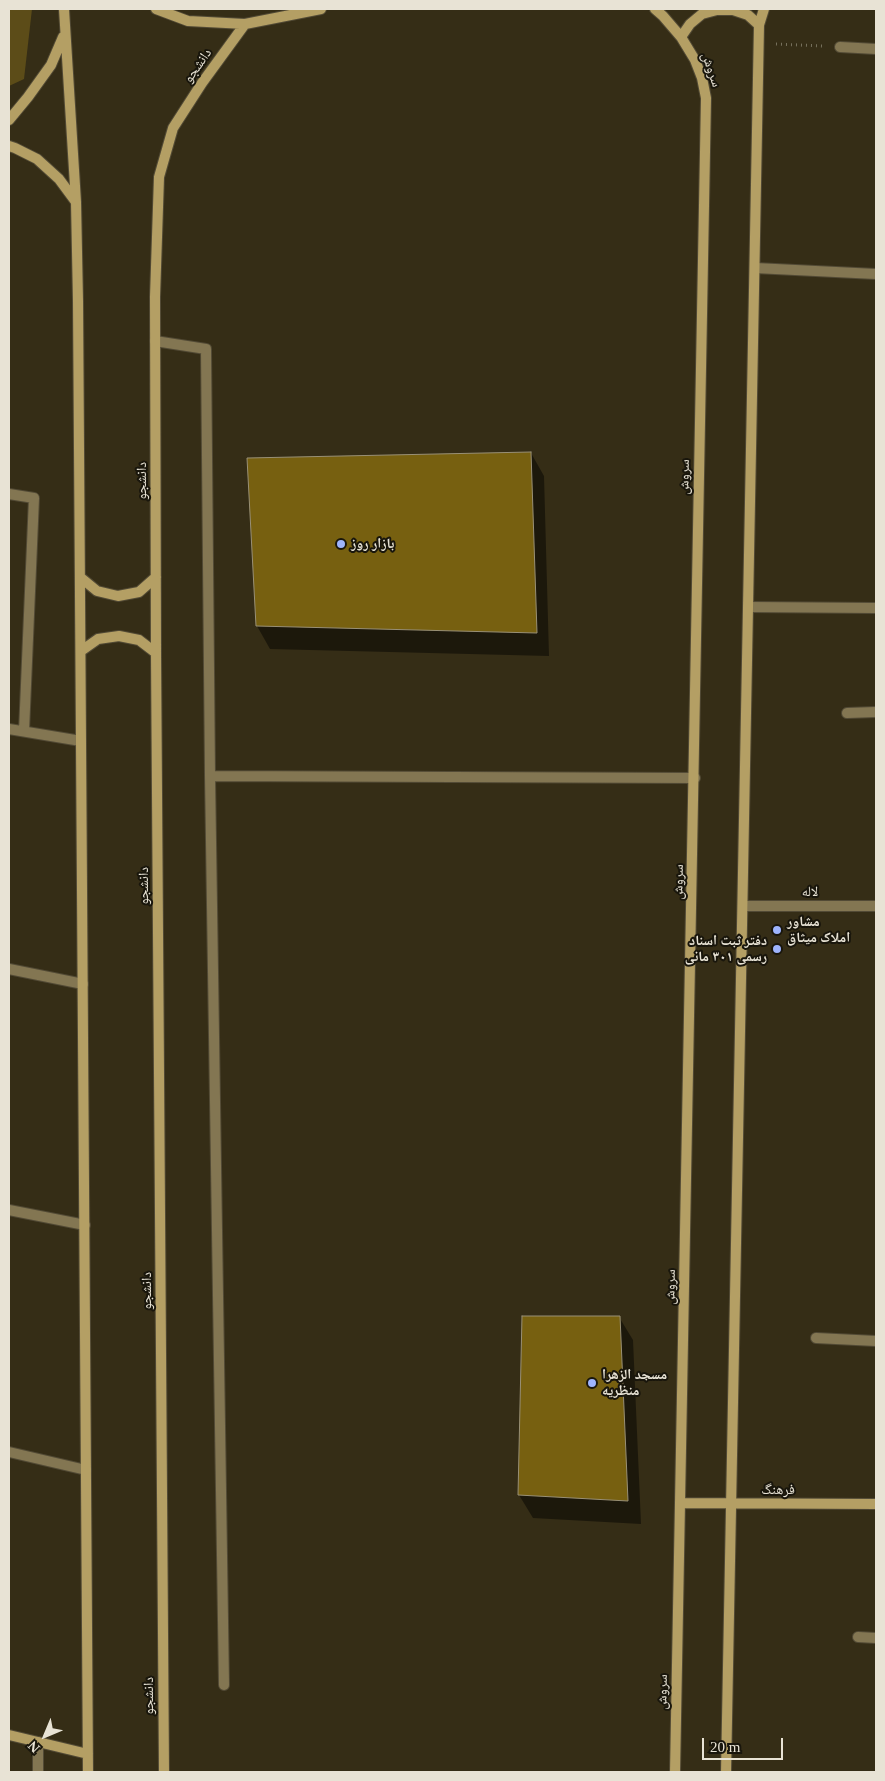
<!DOCTYPE html>
<html>
<head>
<meta charset="utf-8">
<style>
	body { margin:0 }
	#map { position:relative; width:885px; height:1781px; overflow:hidden; background:#352d16; font-family:"Times New Roman",serif }
	canvas { display:block }
	.frame { position:absolute; inset:0; border:10px solid #e8e3d5; pointer-events:none }
	.north { position:absolute; left:20px; top:1711px; width:50px; height:50px; -webkit-text-stroke:4px #19160c; paint-order:stroke; rotate:225deg; font-size:14px; font-weight:700; line-height:20px; text-align:center; color:#e8e3d5 }
	.north::after { content:''; display:block; margin:auto; width:18px; height:22px; background:#e8e3d5; clip-path:polygon(50% 0,100% 100%,50% 72%,0 100%) }
	.scale { position:absolute; left:702px; top:1738px; width:81px; height:22px; box-sizing:border-box; border:2px solid #e8e3d5; border-top:0; padding-left:6px; font-size:15px; line-height:18px; white-space:nowrap; color:#e8e3d5; -webkit-text-stroke:4px #19160c; paint-order:stroke }
</style>
</head>
<body>
<div id="map">
<canvas width="885" height="1781"></canvas>
<div class="frame"></div>
<div class="north">N</div>
<div class="scale">20 m</div>
</div>
<script>
const ctx = document.querySelector('canvas').getContext('2d');
ctx.lineJoin = 'round';
function paint(path, color) { ctx.fillStyle = color; ctx.fill(path, 'evenodd'); }
const poly = rows => new Path2D(rows.map(r => 'M' + r).join(''));
function trace(path, color, width, dash) { ctx.strokeStyle = color; ctx.lineWidth = width; ctx.lineCap = dash ? 'butt' : 'round'; ctx.setLineDash(dash || []); ctx.stroke(path); }
function label(font, color, halo, rows, align = 'center') {
  ctx.font = font + ' "Times New Roman","Noto Naskh Arabic",serif'; ctx.lineWidth = 4; ctx.setLineDash([]); ctx.textBaseline = 'middle'; ctx.strokeStyle = halo; ctx.fillStyle = color; for (const [text, x, y, turn = 0] of rows) {
    ctx.save(); ctx.translate(x, y); ctx.rotate((+turn || 0) * Math.PI / 180); ctx.textAlign = isNaN(turn) ? turn : align; if (halo) ctx.strokeText(text, 0, 0); ctx.fillText(text, 0, 0); ctx.restore();
  }
}
paint(poly([
	[9,9,32,9,24,79,9,86]
]), '#5c4c18');
paint(poly([
	[531,453,544,476,549,656,270,649,257,626],
	[619,1317,633,1340,641,1524,533,1518,519,1495]
]), '#0007');
const building = poly([
	[531,452,537,633,256,626,247,458,531,452],
	[522,1316,620,1316,628,1501,518,1495,522,1316]
]);
paint(building, '#776010');
trace(building, '#999076', 1);
const street = poly([
	[840,47,876,49],
	[755,268,876,274],
	[155,341,206,349,210,776],
	[9,494,34,498,24,731],
	[748,607,876,608],
	[847,713,876,712],
	[9,729,81,741],
	[743,906,876,906],
	[9,969,83,984],
	[9,1210,85,1225],
	[816,1338,876,1341],
	[9,1452,86,1470],
	[858,1637,876,1638],
	[224,1685,210,776,695,778],
	[38,1742,38,1772]
]);
const secondary = poly([
	[64,9,76,202,78,301,88,1772],
	[156,9,188,21,245,24,321,9],
	[655,9,663,16,681,37,695,60,702,78,706,98,675,1772],
	[681,37,690,24,702,14,717,10,733,10,748,15,759,25],
	[9,120,28,97,51,65,63,37],
	[9,146,15,148,37,159,59,179,76,202],
	[80,577,97,591,118,596,139,592,156,577],
	[81,651,98,639,119,636,139,640,156,653],
	[680,1503,876,1504],
	[9,1735,88,1754],
	[164,1772,156,653,155,297,159,177,173,128,202,83,245,24],
	[726,1772,759,25,764,9]
]);
trace(street, '#524a35', 12);
trace(secondary, '#524a35', 12);
trace(poly([
	[776,44,822,46]
]), '#77715d', 3, [1, 4]);
trace(street, '#837652', 10);
trace(secondary, '#b49f64', 10);
for (const [x, y, r, color] of [
	[341,544,5,"#9eb4fd"],
	[777,930,5,"#9eb4fd"],
	[777,949,5,"#9eb4fd"],
	[592,1383,5,"#9eb4fd"]
]) { const dot = new Path2D(); dot.arc(x, y, r, 0, 2 * Math.PI); ctx.fillStyle = color; ctx.fill(dot); trace(dot, '#19160c', 2); }
label('14px', '#e8e3d5', '#19160c', [
	["دانشجو",198,66,-55],
	["سروش",711,70,71],
	["سروش",685,477,-89],
	["دانشجو",142,481,-90],
	["سروش",679,882,-89],
	["دانشجو",144,886,-90],
	["لاله",810,892],
	["سروش",671,1287,-89],
	["دانشجو",147,1291,-90],
	["فرهنگ",778,1490],
	["سروش",663,1692,-89],
	["دانشجو",149,1696,-90]
]);
label('bold 14px', '#e8e3d5', '#19160c', [
	["بازار روز",351,544],
	["مشاور",787,922],
	["املاک میثاق",787,938],
	["دفتر ثبت اسناد",767,941,"right"],
	["رسمی ۳۰۱ مانی",767,957,"right"],
	["مسجد الزهرا",602,1375],
	["منظریه",602,1391]
], 'left');
</script>
</body>
</html>
